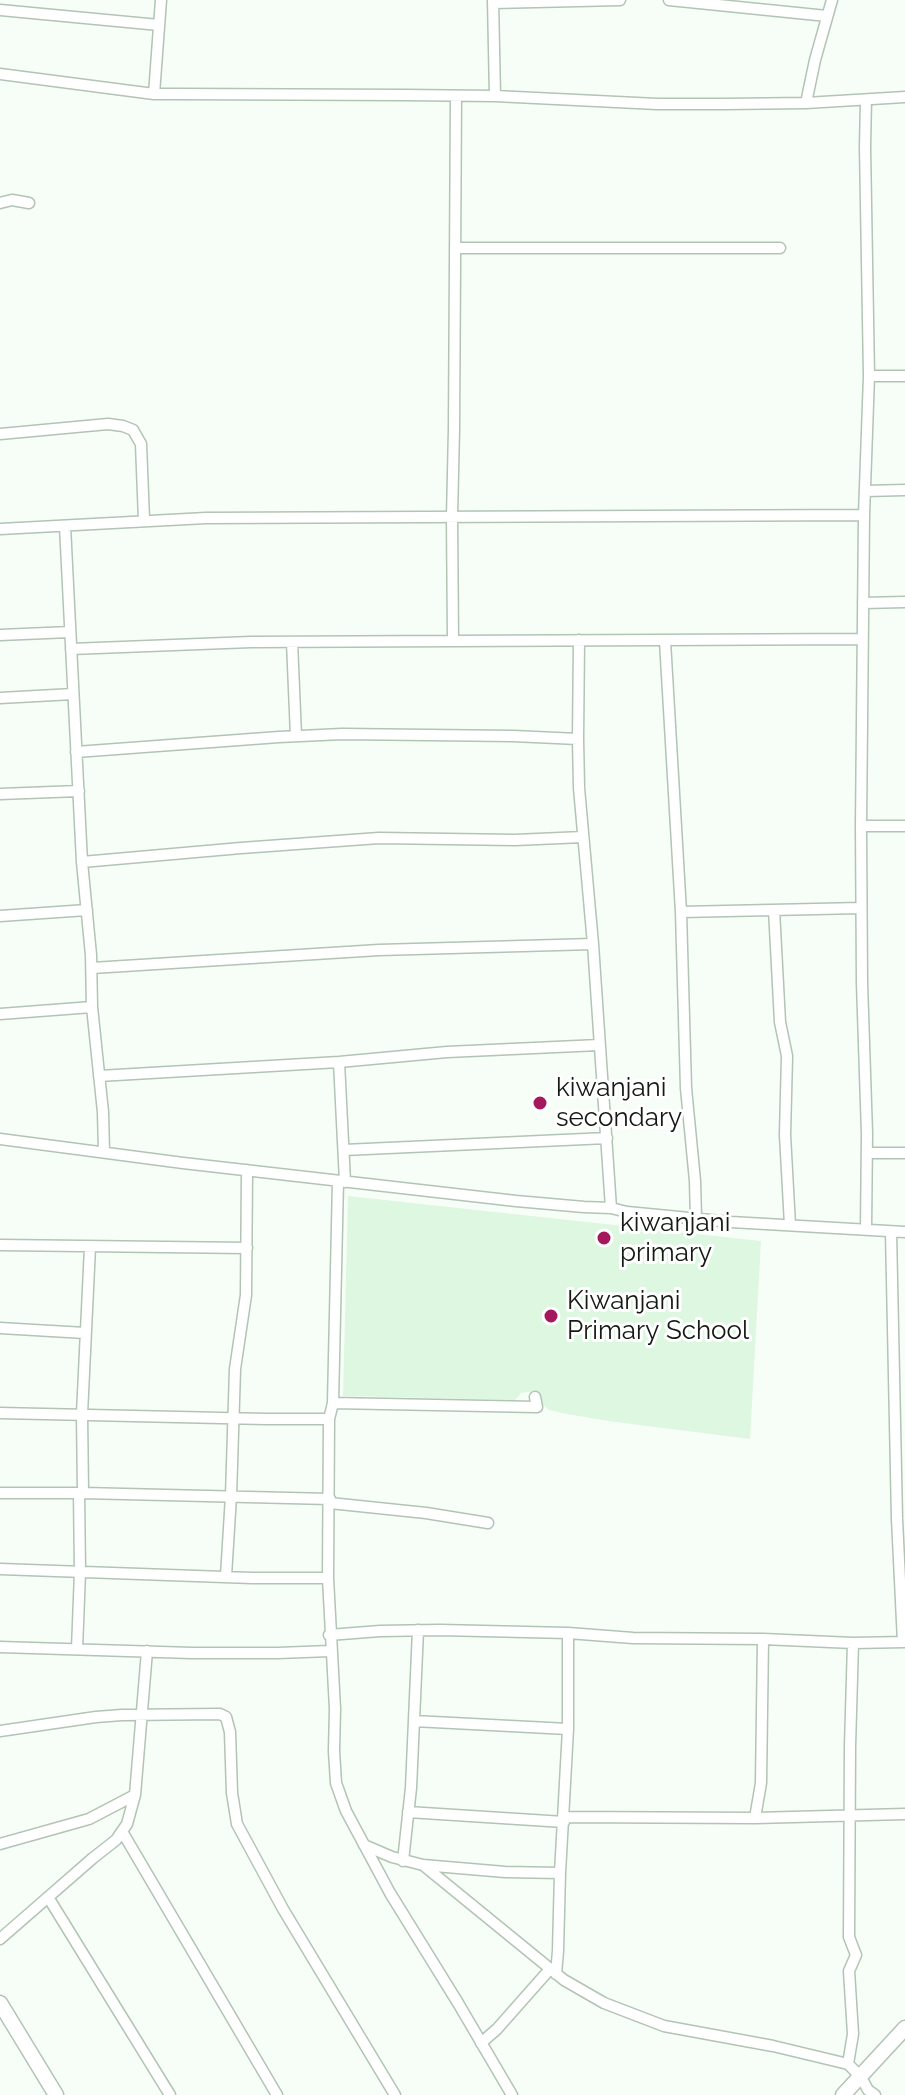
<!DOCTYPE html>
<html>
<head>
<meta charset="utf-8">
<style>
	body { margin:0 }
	canvas { display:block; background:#f7fef7 }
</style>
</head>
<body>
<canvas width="905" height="2095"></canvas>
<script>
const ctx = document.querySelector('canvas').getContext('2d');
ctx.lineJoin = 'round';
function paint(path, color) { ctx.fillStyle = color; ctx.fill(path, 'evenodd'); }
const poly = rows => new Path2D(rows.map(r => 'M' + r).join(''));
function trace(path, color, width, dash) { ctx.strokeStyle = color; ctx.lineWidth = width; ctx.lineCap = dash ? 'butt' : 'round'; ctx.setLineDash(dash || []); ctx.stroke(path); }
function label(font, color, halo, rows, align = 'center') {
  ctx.font = font + ' Raleway,sans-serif'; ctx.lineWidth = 6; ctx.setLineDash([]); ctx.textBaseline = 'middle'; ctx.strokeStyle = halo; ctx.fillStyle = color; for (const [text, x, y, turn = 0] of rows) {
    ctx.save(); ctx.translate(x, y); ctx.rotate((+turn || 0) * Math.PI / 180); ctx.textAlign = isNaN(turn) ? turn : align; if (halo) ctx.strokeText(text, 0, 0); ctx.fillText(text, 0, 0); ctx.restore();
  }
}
paint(poly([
	[348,1196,761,1241,750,1439,608,1421,567,1414,549,1410,529,1392,521,1393,515,1400,343,1396]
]), '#def7e0');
const street = poly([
	[493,0,495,96],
	[669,0,827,16],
	[493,3,620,0],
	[0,10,159,25],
	[0,74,154,94,176,94,405,95,495,96,657,104,725,104,806,103,905,97],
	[154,94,161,0],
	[866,100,865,147,869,376,864,515,861,826,862,983,867,1134,866,1229],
	[806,103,815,60,832,0],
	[0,203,12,200,29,203],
	[455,248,780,248],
	[869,376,905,376],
	[0,434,108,424,123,426,133,430,141,444,144,520],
	[865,491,905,490],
	[65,526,82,862,91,955,92,1007,103,1112,104,1152],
	[0,529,206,518,864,515],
	[863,603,905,602],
	[0,635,70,632],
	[453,640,452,517,454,429,456,96],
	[579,640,578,739,579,788,593,944,611,1208],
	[665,641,681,912,686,1088,695,1181,696,1219],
	[292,642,296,736],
	[71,649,251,642,862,639],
	[0,698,73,694],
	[76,752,279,737,342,734,513,736,578,739],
	[0,794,79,791],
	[861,826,905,826],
	[82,862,241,848,379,838,515,840,583,837],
	[774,910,780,1022,787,1056,785,1135,790,1225],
	[681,912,861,908],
	[0,916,87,910],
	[92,968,379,950,593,944],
	[0,1014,92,1007],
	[339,1062,345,1182],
	[99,1076,339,1062,447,1052,599,1045],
	[0,1139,183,1163,516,1201,584,1207,611,1208,627,1212,731,1222,905,1232],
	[344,1150,607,1138],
	[867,1153,905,1153],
	[338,1181,333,1403,329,1419,328,1578,335,1709,334,1751,336,1783,346,1811,390,1893,458,2003,512,2095],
	[891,1232,897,1519,903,1642],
	[0,1245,247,1248],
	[0,1328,85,1333],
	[333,1403,537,1407,535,1397],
	[0,1413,266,1419,329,1419],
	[0,1493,83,1493,330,1499],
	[83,1493,82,1414,90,1247],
	[330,1503,426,1513,488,1523],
	[0,1569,252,1578,328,1578],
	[226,1576,231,1496,235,1369,246,1295,247,1170],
	[329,1635,380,1631,440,1630,568,1633,633,1638,763,1639,853,1643,905,1642],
	[853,1643,850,1746,849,1937,856,1955,849,1971,853,2034,848,2064,861,2077,868,2090,875,2095],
	[0,1647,192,1653,278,1653,330,1651],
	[77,1649,80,1572,79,1493],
	[414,1721,568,1729],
	[0,1731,96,1717,122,1715,220,1714,226,1717,230,1732,232,1793,237,1824,283,1909,395,2095],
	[408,1812,564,1822],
	[564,1817,755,1818,905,1814],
	[755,1818,761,1783,763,1639],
	[123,1833,277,2095],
	[0,1844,89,1819,135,1795],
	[364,1845,392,1857,423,1865,505,1872,560,1873],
	[403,1861,411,1788,418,1630],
	[423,1865,564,1980,604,2003,664,2026,773,2046,848,2064],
	[48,1897,170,2095],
	[0,1939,93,1858,116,1840,127,1824,135,1795,147,1651],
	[556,1974,558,1951,560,1873,568,1729,568,1633],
	[481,2043,497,2029,550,1969]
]);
const secondary = poly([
	[0,2003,56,2095],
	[843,2095,905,2028]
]);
trace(street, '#b2c4b4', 13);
trace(secondary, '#b2c4b4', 17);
trace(street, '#fff', 10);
trace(secondary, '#fff', 14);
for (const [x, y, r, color] of [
	[540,1103,8,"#a5185c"],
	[604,1238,8,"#a5185c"],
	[551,1316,8,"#a5185c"]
]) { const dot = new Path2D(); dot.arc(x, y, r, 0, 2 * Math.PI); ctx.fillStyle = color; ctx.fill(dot); trace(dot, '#fff', 3); }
label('26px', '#131913', '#fff', [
	["kiwanjani",556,1088],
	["secondary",556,1118],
	["kiwanjani",620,1223],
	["primary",620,1253],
	["Kiwanjani",567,1301],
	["Primary School",567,1331]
], 'left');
</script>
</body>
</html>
